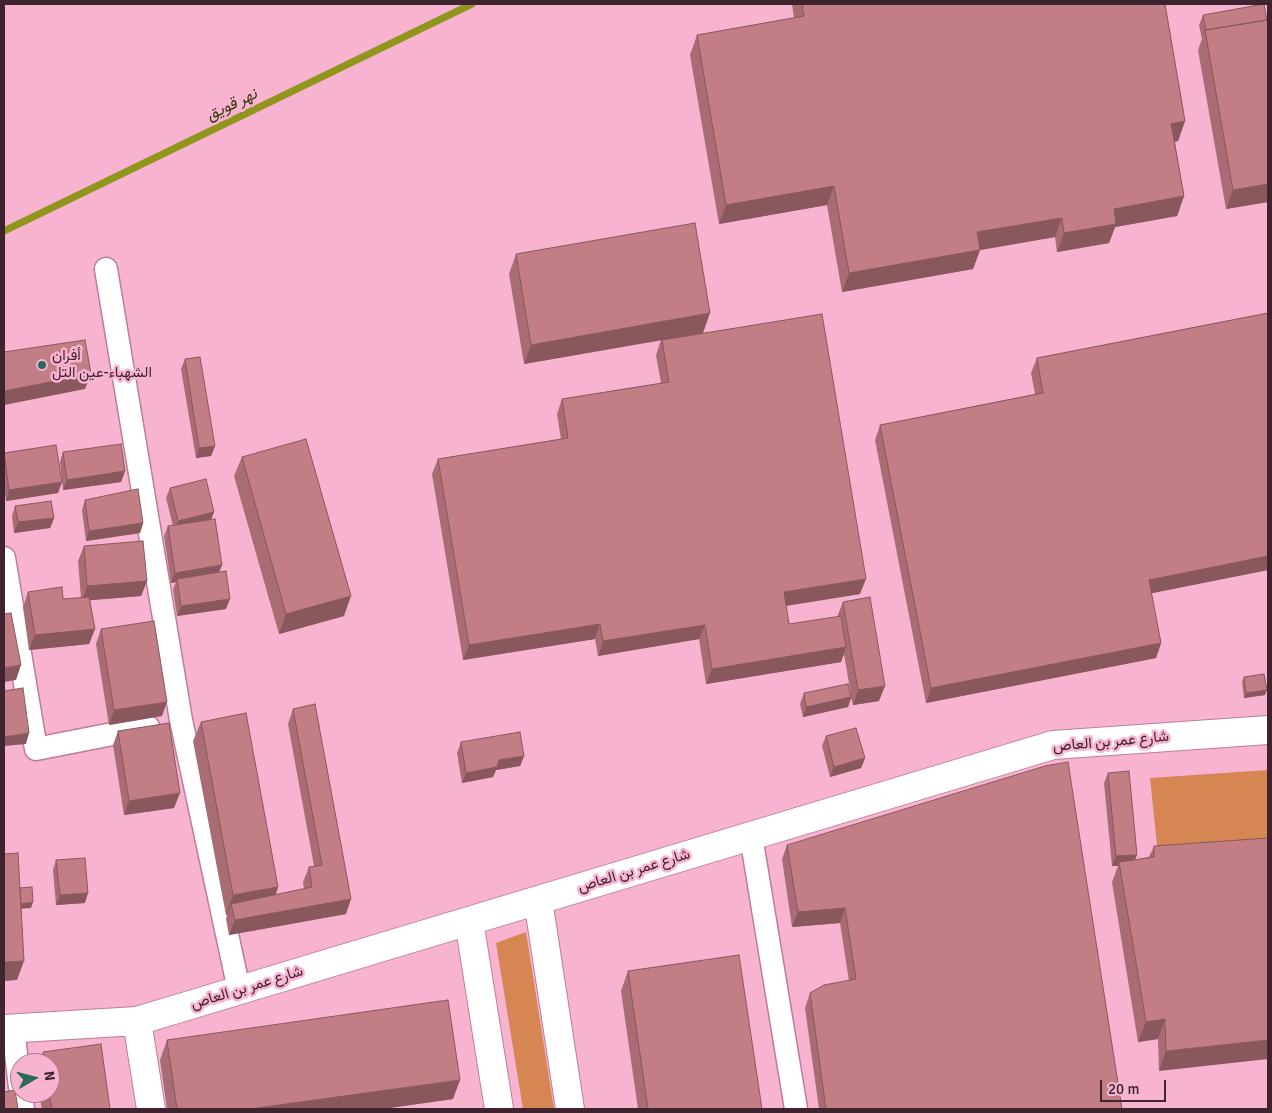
<!DOCTYPE html>
<html>
<head>
<meta charset="utf-8">
<style>
	body { margin:0 }
	#map { position:relative; width:1272px; height:1113px; overflow:hidden; background:#f7b3d0; font-family:Signika,sans-serif }
	canvas { display:block }
	.frame { position:absolute; inset:0; border:5px solid #3f2430; pointer-events:none }
	.north { position:absolute; left:10px; top:1053px; width:50px; height:50px; box-sizing:border-box; background:#f7b3d0; border:1px solid #ad7a90; border-radius:50%; rotate:82deg; font-size:14px; font-weight:700; line-height:20px; text-align:center; color:#3f2430 }
	.north::after { content:''; display:block; margin:auto; width:18px; height:22px; background:#286957; clip-path:polygon(50% 0,100% 100%,50% 72%,0 100%) }
	.scale { position:absolute; left:1100px; top:1080px; width:66px; height:22px; box-sizing:border-box; border:2px solid #3f2430; border-top:0; padding-left:6px; font-size:15px; line-height:18px; white-space:nowrap; color:#3f2430; -webkit-text-stroke:4px #f7b3d0; paint-order:stroke }
</style>
</head>
<body>
<div id="map">
<canvas width="1272" height="1113"></canvas>
<div class="frame"></div>
<div class="north">N</div>
<div class="scale">20 m</div>
</div>
<script>
const ctx = document.querySelector('canvas').getContext('2d');
ctx.lineJoin = 'round';
function paint(path, color) { ctx.fillStyle = color; ctx.fill(path, 'evenodd'); }
const poly = rows => new Path2D(rows.map(r => 'M' + r).join(''));
function trace(path, color, width, dash) { ctx.strokeStyle = color; ctx.lineWidth = width; ctx.lineCap = dash ? 'butt' : 'round'; ctx.setLineDash(dash || []); ctx.stroke(path); }
function label(font, color, halo, rows, align = 'center') {
  ctx.font = font + ' Signika,Vazirmatn,sans-serif'; ctx.lineWidth = 5; ctx.setLineDash([]); ctx.textBaseline = 'middle'; ctx.strokeStyle = halo; ctx.fillStyle = color; for (const [text, x, y, turn = 0] of rows) {
    ctx.save(); ctx.translate(x, y); ctx.rotate((+turn || 0) * Math.PI / 180); ctx.textAlign = isNaN(turn) ? turn : align; if (halo) ctx.strokeText(text, 0, 0); ctx.fillText(text, 0, 0); ctx.restore();
  }
}
paint(poly([
	[1268,770,1268,850,1166,858,1157,845,1150,778],
	[526,932,554,1109,523,1109,496,943]
]), '#d58653');
trace(poly([
	[4,231,472,4]
]), '#90961c', 7);
const minor = poly([
	[106,269,181,720,239,990],
	[4,558,36,749,148,727],
	[751,836,796,1109],
	[13,1029,20,1087],
	[21,1093,23,1109]
]);
const tertiary = poly([
	[538,900,570,1109],
	[469,921,499,1109],
	[137,1021,151,1109],
	[4,1029,137,1021,1053,745,1268,730]
]);
trace(minor, '#bd7d99', 25);
trace(tertiary, '#bd7d99', 30);
trace(minor, '#fff', 22);
trace(tertiary, '#fff', 28);
paint(poly([
	[792,4,1165,4,1185,121,1178,141,1175,142,1184,196,1177,216,1115,227,1109,243,1057,252,1055,237,980,250,973,269,842,292,827,205,719,224,690,55,697,35,794,18],
	[1203,15,1268,20,1268,202,1226,209,1198,50,1202,39,1199,25],
	[516,254,703,333,860,594,786,606,789,624,837,617,843,602,879,701,853,705,851,698,848,707,803,717,800,704,804,693,851,695,844,654,841,662,706,684,699,639,598,656,595,639,463,660,432,474,438,459,561,439,557,414,562,399,661,383,656,355,661,340,524,364,509,274],
	[1268,313,1268,570,1151,593,1161,643,1156,658,926,703,875,440,880,425,1035,394,1031,373,1037,358],
	[185,359,215,446,211,456,196,458,181,369],
	[63,452,125,471,121,482,63,490,60,462],
	[4,453,58,493,6,501,4,488],
	[242,457,344,616,279,634,234,476],
	[170,488,214,512,211,520,222,565,219,572,226,609,177,616,173,589,176,582,171,583,164,536,168,526,173,526,166,498],
	[85,500,143,523,140,533,86,541,82,510],
	[15,506,54,518,50,528,14,533,12,516],
	[84,546,147,581,141,596,90,600,95,629,89,644,29,650,23,607,28,592,63,599,81,598,78,561],
	[101,629,162,716,109,725,96,644],
	[1244,677,1265,695,1244,698,1242,682],
	[1268,701,1268,716,1267,705],
	[293,709,346,914,229,935,226,919,227,915,226,915,193,741,201,722,278,887,276,895,304,889,303,882,309,867,314,866,288,724],
	[118,731,174,808,124,815,113,745],
	[826,736,865,758,861,768,830,777,822,746],
	[461,742,524,756,520,766,496,770,493,777,462,783,457,753],
	[1108,773,1135,860,1149,857,1154,846,1268,838,1159,1071,1158,1039,1138,1042,1112,882,1118,866,1112,866,1104,783],
	[787,845,1122,1109,819,1109,805,1008,810,993,849,981,840,923,792,927,782,859],
	[56,860,85,903,56,905,53,870],
	[628,971,762,1109,638,1109,621,991],
	[167,1040,453,1099,382,1109,167,1109,160,1060],
	[43,1052,110,1109,42,1109,39,1093,50,1093,50,1063,39,1063]
]), '#a86c72');
paint(poly([
	[1185,121,1178,141,1164,144,1171,124],
	[1268,184,1268,202,1226,209,1233,190],
	[834,186,827,205,719,224,726,205],
	[1184,196,1177,216,1115,227,1109,243,1057,252,1064,233,1114,209],
	[1062,218,1055,237,980,250,973,269,842,292,849,273,977,232],
	[710,313,703,333,524,364,531,345],
	[91,374,85,389,4,405,4,391],
	[215,446,211,456,196,458,199,448],
	[125,471,121,482,63,490,67,480],
	[62,482,58,493,6,501,9,490],
	[214,512,210,522,174,531,178,521],
	[54,518,50,528,14,533,18,522],
	[143,523,140,533,86,541,89,531],
	[1268,556,1268,570,1143,595,1149,580],
	[222,565,218,575,177,579,176,582,171,583,175,573],
	[866,579,860,594,778,607,784,592],
	[147,581,141,596,82,601,87,586],
	[351,596,344,616,279,634,286,614],
	[230,599,226,609,177,616,181,606],
	[600,624,595,639,463,660,469,645],
	[705,625,699,639,598,656,603,641],
	[95,629,89,644,29,650,35,635],
	[1161,643,1156,658,926,703,931,688],
	[846,647,841,662,706,684,712,669],
	[21,665,16,680,4,682,4,668],
	[885,686,879,701,853,705,858,690],
	[1267,690,1265,695,1244,698,1246,693],
	[851,697,848,707,803,717,806,707],
	[167,702,162,716,109,725,114,710],
	[29,733,26,744,4,746,4,737],
	[524,756,520,766,496,770,493,777,462,783,466,773,499,760],
	[865,758,861,768,830,777,834,767],
	[180,793,174,808,124,815,129,801],
	[1137,855,1133,865,1119,862,1118,866,1112,866,1116,856],
	[278,887,271,907,231,904,227,915,226,915,233,895],
	[88,893,85,903,56,905,60,895],
	[351,899,346,914,229,935,235,920],
	[33,902,31,908,16,909,18,904],
	[845,908,840,923,792,927,798,912],
	[24,961,17,980,4,981,4,962],
	[1165,1019,1158,1039,1138,1042,1146,1022],
	[1268,1040,1268,1059,1159,1071,1166,1051],
	[460,1080,453,1099,382,1109,250,1109]
]), '#88585d');
const building = poly([
	[802,4,1165,4,1185,121,1171,124,1184,196,1114,209,1116,224,1064,233,1062,218,977,232,980,250,849,273,834,186,726,205,697,35,804,16,802,4],
	[1264,4,1267,20,1206,30,1203,15,1264,4],
	[1268,20,1268,184,1233,190,1205,30,1268,20],
	[695,223,710,313,531,345,516,254,695,223],
	[1268,313,1268,556,1149,580,1161,643,931,688,880,425,1043,393,1037,358,1268,313],
	[822,314,866,579,784,592,789,624,841,616,846,647,712,669,705,625,603,641,600,624,469,645,438,459,568,438,562,399,669,382,662,340,822,314],
	[85,340,91,374,4,391,4,352,85,340],
	[200,357,215,446,199,448,185,359,200,357],
	[306,439,351,596,286,614,242,457,306,439],
	[121,444,125,471,67,480,63,452,121,444],
	[56,445,62,482,9,490,4,453,56,445],
	[206,479,214,512,178,521,170,488,206,479],
	[138,489,143,523,89,531,85,500,138,489],
	[51,501,54,518,18,522,15,506,51,501],
	[215,519,222,565,175,573,168,526,215,519],
	[143,541,147,581,87,586,84,546,143,541],
	[226,571,230,599,181,606,177,579,226,571],
	[62,587,63,599,89,597,95,629,35,635,28,592,62,587],
	[870,597,885,686,858,690,843,602,870,597],
	[11,613,21,665,4,668,4,614,11,613],
	[154,621,167,702,114,710,101,629,154,621],
	[1264,674,1267,690,1246,693,1244,677,1264,674],
	[848,684,851,697,806,707,804,693,848,684],
	[23,688,29,733,4,737,4,691,23,688],
	[315,704,351,899,235,920,231,904,312,887,309,867,322,865,293,709,315,704],
	[246,713,278,887,233,895,201,722,246,713],
	[169,723,180,793,129,801,118,731,169,723],
	[856,728,865,758,834,767,826,736,856,728],
	[520,732,524,756,499,760,497,767,466,773,461,742,520,732],
	[1068,762,1122,1109,826,1109,810,993,824,985,856,979,845,908,798,912,787,845,1045,766,1068,762],
	[1129,771,1137,855,1116,856,1108,773,1129,771],
	[1268,838,1268,1040,1166,1051,1165,1019,1146,1022,1119,862,1154,857,1154,846,1268,838],
	[18,853,24,961,4,962,4,854,18,853],
	[85,858,88,893,60,895,56,860,85,858],
	[32,887,33,902,21,904,20,888,32,887],
	[739,955,762,1109,648,1109,628,971,739,955],
	[448,1000,460,1080,250,1109,177,1109,167,1040,448,1000],
	[101,1044,110,1109,52,1109,49,1093,50,1093,50,1063,45,1063,43,1052,101,1044],
	[15,1090,18,1109,4,1109,4,1092,15,1090]
]);
paint(building, '#c37d85');
trace(building, '#88585d', 1);
for (const [x, y, r, color] of [
	[42,365,5,"#286957"]
]) { const dot = new Path2D(); dot.arc(x, y, r, 0, 2 * Math.PI); ctx.fillStyle = color; ctx.fill(dot); trace(dot, '#f7b3d0', 2); }
label('15px', '#3f2430', '#f7b3d0', [
	["أفران",52,356],
	["الشهباء-عين التل",52,373]
], 'left');
label('15px', '#3f2430', '#f7b3d0', [
	["شارع عمر بن العاص",1111,742,-5],
	["شارع عمر بن العاص",634,871,-17],
	["شارع عمر بن العاص",247,988,-17]
]);
label('italic 16px', '#343706', '#f7b3d0', [
	["نهر قويق",232,105,-26]
]);
</script>
</body>
</html>
